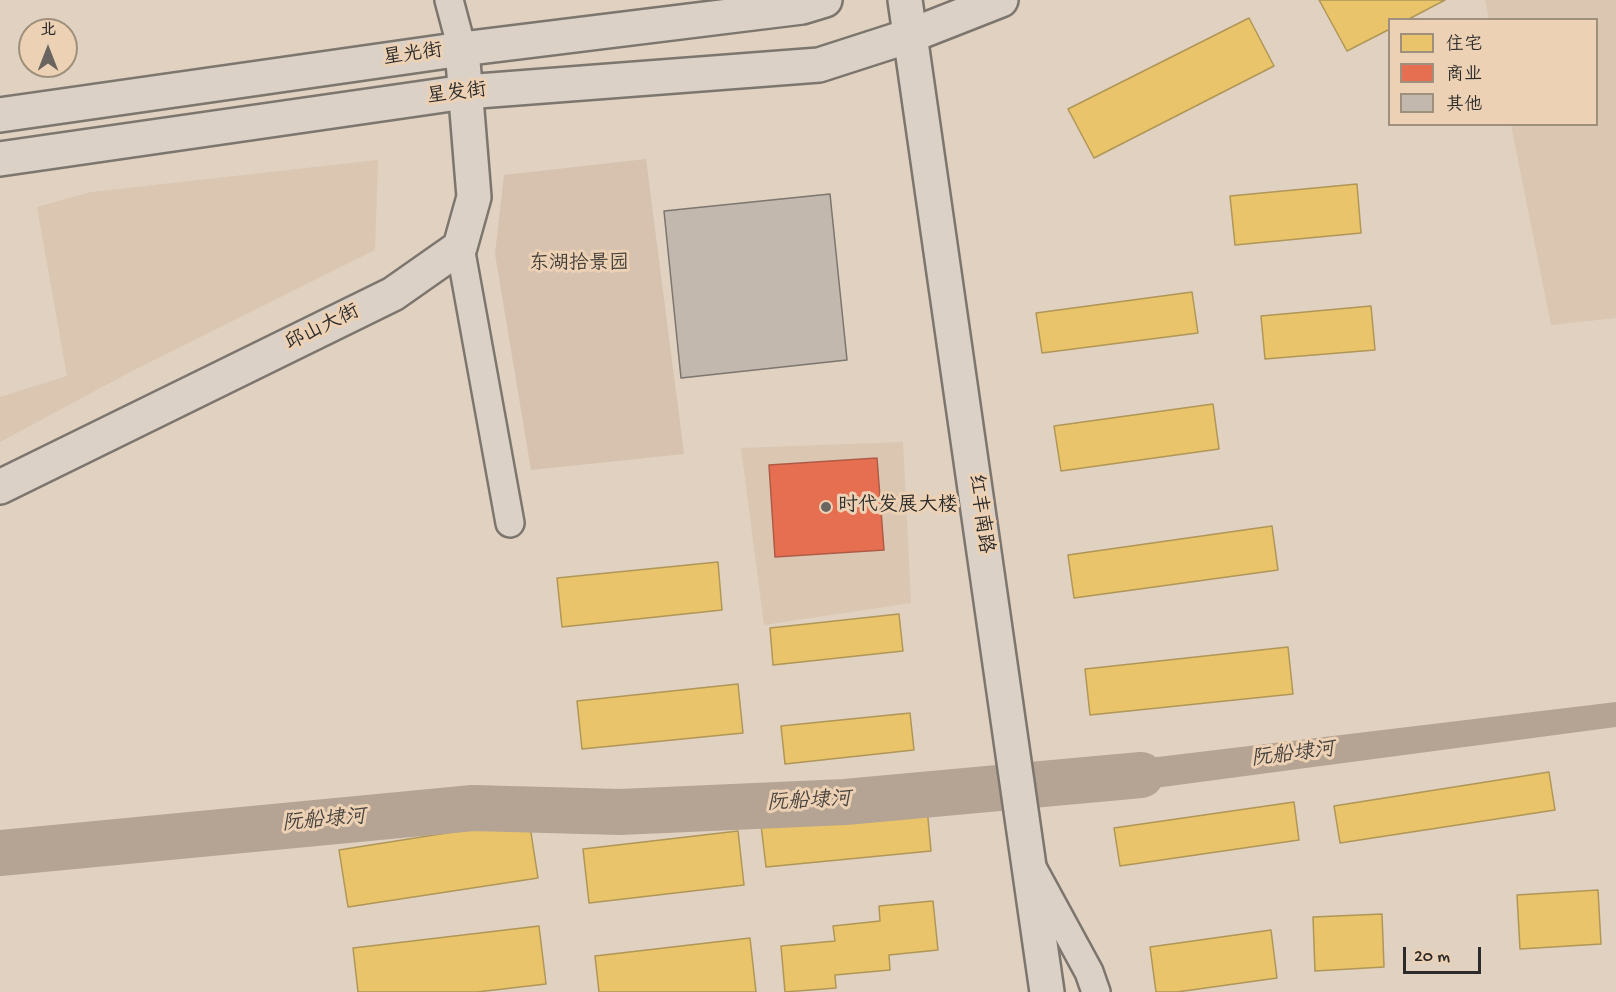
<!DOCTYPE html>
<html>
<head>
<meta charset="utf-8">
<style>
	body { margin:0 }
	#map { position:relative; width:1616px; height:992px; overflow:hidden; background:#e0d1c1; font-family:"Gochi Hand","LXGW WenKai TC",sans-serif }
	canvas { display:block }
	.legend { position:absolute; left:1388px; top:18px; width:210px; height:108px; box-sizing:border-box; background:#edd1b4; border:2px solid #9f8f7d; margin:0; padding:8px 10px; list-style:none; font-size:18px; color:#2b2b2b }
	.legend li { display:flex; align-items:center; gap:12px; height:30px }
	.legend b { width:30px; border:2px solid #9f8f7d }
	.north { position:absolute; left:18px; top:18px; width:60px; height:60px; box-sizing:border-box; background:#edd1b4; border:2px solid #9f8f7d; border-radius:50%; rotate:0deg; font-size:16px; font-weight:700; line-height:24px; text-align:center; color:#2b2b2b }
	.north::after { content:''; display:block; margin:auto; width:21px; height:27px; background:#6a6560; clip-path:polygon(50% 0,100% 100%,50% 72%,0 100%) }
	.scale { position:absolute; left:1403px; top:947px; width:78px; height:27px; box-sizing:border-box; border:3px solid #2b2b2b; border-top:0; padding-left:8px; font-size:18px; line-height:21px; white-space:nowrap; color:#2b2b2b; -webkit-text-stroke:4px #edd1b4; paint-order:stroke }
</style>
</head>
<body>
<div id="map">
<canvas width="1616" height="992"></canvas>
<ul class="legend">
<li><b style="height:16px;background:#e9c46a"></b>住宅</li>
<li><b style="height:16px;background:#e76f51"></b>商业</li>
<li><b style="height:16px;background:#c2b8ad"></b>其他</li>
</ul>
<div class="north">北</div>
<div class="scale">20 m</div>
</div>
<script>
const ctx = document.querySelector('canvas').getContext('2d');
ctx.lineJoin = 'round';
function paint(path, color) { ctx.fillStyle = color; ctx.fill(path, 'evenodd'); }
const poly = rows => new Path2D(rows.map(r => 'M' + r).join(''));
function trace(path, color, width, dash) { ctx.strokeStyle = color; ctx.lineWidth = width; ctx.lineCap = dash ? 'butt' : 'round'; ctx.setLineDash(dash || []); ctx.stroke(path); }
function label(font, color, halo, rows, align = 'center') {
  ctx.font = font + ' "Gochi Hand","LXGW WenKai TC",sans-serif'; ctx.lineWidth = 6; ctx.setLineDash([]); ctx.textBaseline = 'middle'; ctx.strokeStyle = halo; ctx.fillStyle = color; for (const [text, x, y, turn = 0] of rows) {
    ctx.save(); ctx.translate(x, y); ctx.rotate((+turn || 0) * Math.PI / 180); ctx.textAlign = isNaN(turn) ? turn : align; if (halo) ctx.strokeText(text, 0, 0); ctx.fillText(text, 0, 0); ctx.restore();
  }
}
paint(poly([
	[1485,0,1616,0,1616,318,1551,325,1511,125,1596,124,1596,20,1489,19],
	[378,160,375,250,132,371,0,442,0,397,67,376,37,207,91,192],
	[903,442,911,603,764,625,741,448]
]), '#dac6b1');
paint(poly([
	[646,159,684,454,531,470,495,254,504,175]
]), '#d6c2ae');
paint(poly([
	[1616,702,1616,727,1079,798,1074,767]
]), '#b5a494');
const homes = poly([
	[1319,0,1445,0,1407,20,1390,20,1390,29,1347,51,1319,0],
	[1249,18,1274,66,1094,158,1068,109,1249,18],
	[1357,184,1361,233,1235,245,1230,196,1357,184],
	[1192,292,1198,333,1042,353,1036,313,1192,292],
	[1371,306,1375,350,1265,359,1261,316,1371,306],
	[1213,404,1219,449,1061,471,1054,426,1213,404],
	[1272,526,1278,570,1074,598,1068,555,1272,526],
	[718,562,722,610,562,627,557,578,718,562],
	[899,614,903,651,773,665,770,628,899,614],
	[1288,647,1293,694,1090,715,1085,669,1288,647],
	[738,684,743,733,582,749,577,701,738,684],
	[910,713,914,750,785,764,781,726,910,713],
	[1549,772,1555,810,1340,843,1334,806,1549,772],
	[1294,802,1299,840,1120,866,1114,828,1294,802],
	[927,808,931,851,766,867,761,825,927,808],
	[529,820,538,878,348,907,339,850,529,820],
	[738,831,744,885,589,903,583,849,738,831],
	[1598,890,1601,944,1520,949,1517,895,1598,890],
	[933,901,938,950,889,955,890,970,835,975,836,988,785,992,781,946,835,941,833,926,880,921,879,906,933,901],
	[1382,914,1384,967,1315,971,1313,917,1382,914],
	[539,926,546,984,477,992,358,992,353,948,539,926],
	[1271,930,1277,978,1177,992,1156,992,1150,947,1271,930],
	[750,938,756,992,599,992,595,956,750,938]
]);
paint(homes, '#e9c46a');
trace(homes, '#b09657', 1.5);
const shops = poly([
	[877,458,884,550,775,557,769,465,877,458]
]);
paint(shops, '#e76f51');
trace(shops, '#af5b46', 1.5);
trace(poly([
	[0,853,473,808,620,812,845,802,1141,775]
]), '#b5a494', 46);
const building = poly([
	[830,194,847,360,681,378,664,211,830,194]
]);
paint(building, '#c2b8ad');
trace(building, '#7c766e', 1.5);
const street = poly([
	[449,0,462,49],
	[460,247,510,523],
	[1034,871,1089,972,1096,992]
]);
const secondary = poly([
	[905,0,1047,992],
	[0,487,393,294,460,247,474,197,462,49]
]);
const primary = poly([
	[0,115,462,49,802,7,825,0],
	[0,159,465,92,819,65,912,35,1001,0]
]);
trace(street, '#7c766e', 32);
trace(secondary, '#7c766e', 38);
trace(primary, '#7c766e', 38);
trace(street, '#dbd1c6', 27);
trace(secondary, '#dbd1c6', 33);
trace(primary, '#dbd1c6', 33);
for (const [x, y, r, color] of [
	[826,507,6,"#6a6560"]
]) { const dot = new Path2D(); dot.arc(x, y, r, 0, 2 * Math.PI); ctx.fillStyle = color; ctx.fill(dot); trace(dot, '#edd1b4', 2); }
label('20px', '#2b2b2b', '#edd1b4', [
	["星光街",413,56,-8],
	["星发街",457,95,-7],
	["邱山大街",323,329,-26],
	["红丰南路",979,514,82]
]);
label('20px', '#43403c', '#edd1b4', [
	["东湖拾景园",579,265]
]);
label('20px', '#2b2b2b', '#edd1b4', [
	["时代发展大楼",838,507]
], 'left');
label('italic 21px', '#494440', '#edd1b4', [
	["阮船埭河",1293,756,-7],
	["阮船埭河",809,803,-3],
	["阮船埭河",324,822,-5]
]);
</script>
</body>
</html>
